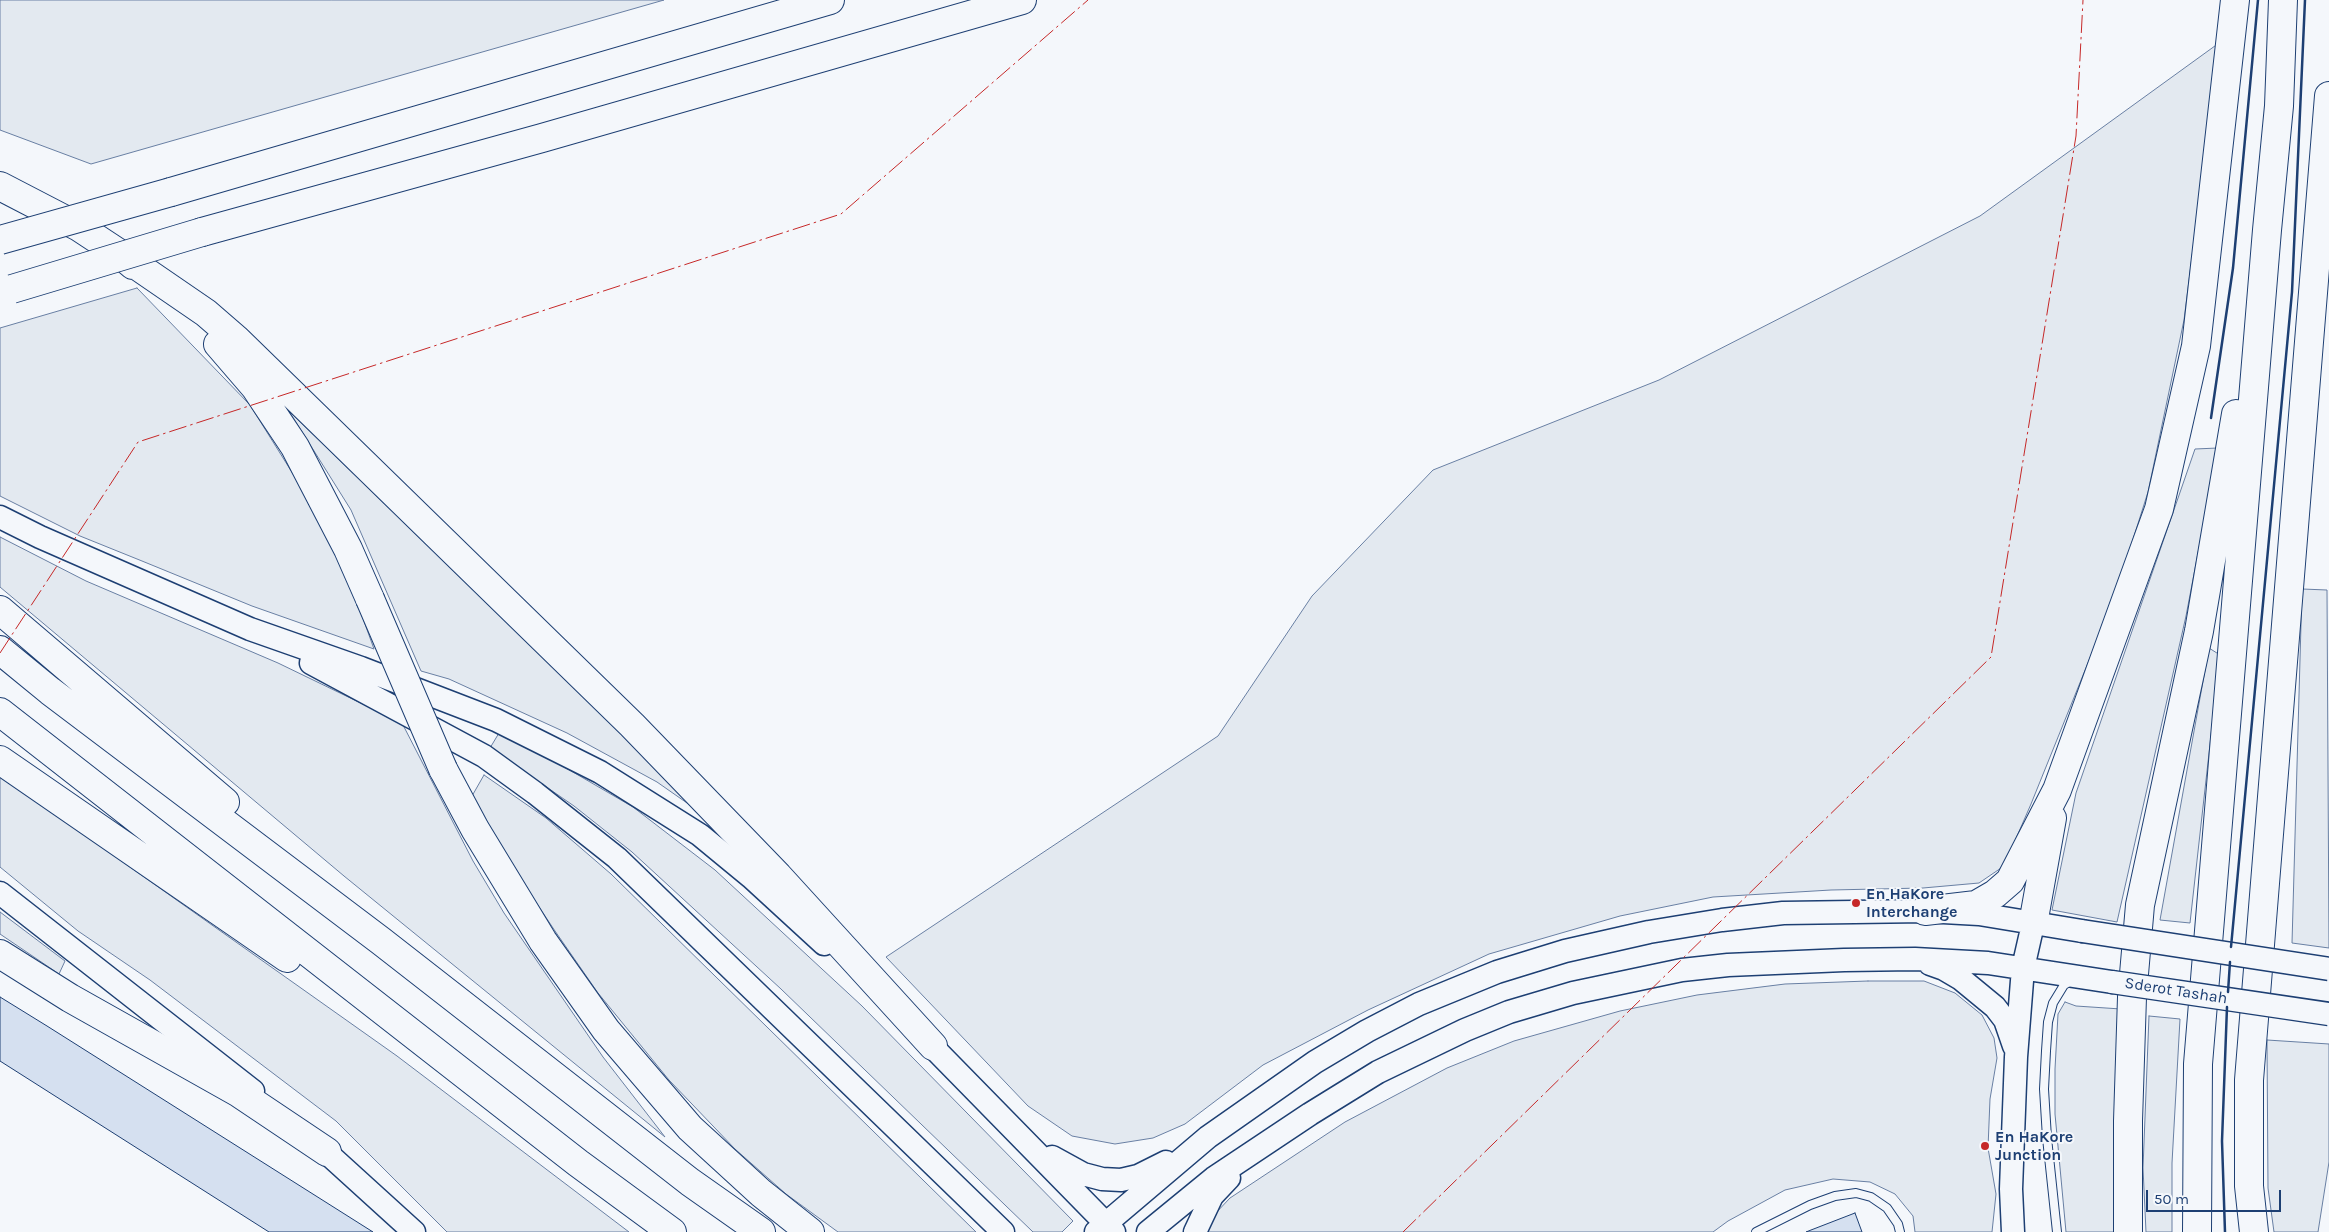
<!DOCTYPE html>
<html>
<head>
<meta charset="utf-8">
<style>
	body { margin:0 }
	#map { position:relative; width:2329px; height:1232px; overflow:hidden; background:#f4f7fb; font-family:Karla,sans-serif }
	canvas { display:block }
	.scale { position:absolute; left:2146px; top:1190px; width:135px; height:22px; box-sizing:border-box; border:2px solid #1d3f73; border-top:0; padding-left:6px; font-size:15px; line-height:18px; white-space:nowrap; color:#1d3f73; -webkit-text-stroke:4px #f4f7fb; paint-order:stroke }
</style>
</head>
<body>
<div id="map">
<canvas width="2329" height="1232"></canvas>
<div class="scale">50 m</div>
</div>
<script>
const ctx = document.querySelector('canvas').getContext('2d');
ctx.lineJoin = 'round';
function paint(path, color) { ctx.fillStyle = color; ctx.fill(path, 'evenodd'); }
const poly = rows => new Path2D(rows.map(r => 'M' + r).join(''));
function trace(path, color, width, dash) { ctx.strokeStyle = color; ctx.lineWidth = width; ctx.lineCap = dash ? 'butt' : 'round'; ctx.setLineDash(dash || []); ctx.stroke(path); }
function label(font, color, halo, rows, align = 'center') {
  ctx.font = font + ' Karla,sans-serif'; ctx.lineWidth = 4; ctx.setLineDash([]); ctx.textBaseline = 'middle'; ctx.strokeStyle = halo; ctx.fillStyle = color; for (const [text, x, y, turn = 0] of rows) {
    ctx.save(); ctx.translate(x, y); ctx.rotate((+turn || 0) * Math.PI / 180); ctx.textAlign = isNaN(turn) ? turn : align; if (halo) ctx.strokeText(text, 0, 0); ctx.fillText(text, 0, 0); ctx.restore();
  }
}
const green = poly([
	[0,0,664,0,91,164,0,130,0,0],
	[2219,43,2184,320,2148,492,2115,596,2031,804,2004,866,1979,883,1923,888,1831,890,1713,897,1620,916,1489,954,1368,1010,1263,1065,1185,1124,1153,1138,1115,1144,1072,1136,1028,1106,886,957,1218,736,1312,596,1433,470,1659,380,1980,216,2219,43],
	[137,288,250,405,313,506,343,563,374,649,252,606,142,561,80,536,0,496,0,328,137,288],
	[289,411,707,817,657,782,567,733,449,679,421,671,351,510,289,411],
	[2218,448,2186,616,2117,922,2052,910,2076,793,2195,449,2218,448],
	[0,537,86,581,278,663,402,723,473,861,504,913,603,1057,665,1137,344,876,0,587,0,537],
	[2302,589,2327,590,2329,948,2292,943,2302,589],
	[2209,648,2220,655,2190,923,2160,920,2209,648],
	[499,733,554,761,633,807,715,870,862,1006,1073,1221,1062,1232,1033,1232,781,989,632,852,574,806,490,748,499,733],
	[0,775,397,1056,629,1232,447,1232,336,1121,150,980,78,931,0,867,0,775],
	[484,775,546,818,611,874,976,1232,838,1232,786,1194,735,1149,669,1080,598,993,555,931,515,871,472,796,484,775],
	[0,912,65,961,59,974,0,934,0,912],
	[1868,981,1924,981,1955,993,1982,1015,1994,1038,1997,1058,1990,1099,1988,1148,1996,1194,1992,1232,1915,1232,1913,1216,1895,1194,1870,1182,1833,1179,1785,1190,1728,1221,1713,1232,1208,1232,1213,1216,1230,1198,1345,1122,1447,1068,1514,1041,1620,1011,1697,995,1785,984,1868,981],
	[2065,1002,2076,1006,2121,1009,2114,1147,2116,1232,2066,1232,2055,1114,2055,1069,2058,1014,2065,1002],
	[2149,1016,2180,1019,2172,1163,2172,1232,2146,1232,2143,1168,2149,1016],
	[2267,1040,2329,1044,2329,1162,2318,1232,2274,1232,2268,1188,2267,1040]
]);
paint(green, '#e3e9f0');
trace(green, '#687fa3', 1);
const building = poly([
	[0,997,47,1026,373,1232,269,1232,0,1061,0,997],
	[1855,1213,1862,1232,1806,1232,1811,1230,1855,1213]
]);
paint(building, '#d5e0f0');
trace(building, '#1d3f73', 1);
const lane = poly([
	[1756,1232,1810,1205,1835,1196,1856,1193,1871,1197,1887,1208,1898,1224,1900,1232],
	[2057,1232,2047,1138,2044,1089,2046,1051,2048,1022,2053,1003,2064,985,2072,980]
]);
const secondary = poly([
	[0,517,40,537,250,629,361,668,496,720,600,772,700,835,751,877,824,944],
	[311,663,484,756,535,793,617,858,1003,1232],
	[0,893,253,1091],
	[1930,964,1944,969,1961,979,1995,1007,2005,1020,2014,1046],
	[921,1035,1114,1232],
	[315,1142,414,1232],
	[1052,1157,1083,1174,1102,1179,1121,1180,1138,1176,1166,1162],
	[1096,1232,1208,1137,1315,1062,1367,1031,1419,1004,1497,972,1565,951,1649,932,1722,920,1783,913,1925,911,1979,914,2082,931],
	[1148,1232,1214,1178,1310,1114,1378,1072,1465,1030,1509,1012,1573,993,1682,970,1728,965,1844,960,1915,959,1988,963,2112,982],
	[1195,1232,1212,1196,1229,1178],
	[2013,1232,2011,1189,2016,1057,2023,968,2033,924]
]);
const highway = poly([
	[0,186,79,227,120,254,133,265],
	[171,192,830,0],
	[202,232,542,138,1022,0],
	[120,254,206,313,236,339,632,725,778,876,933,1046],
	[218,344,255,387,295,447,348,549,370,599],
	[0,610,225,802],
	[0,650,50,691,381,941,690,1182,761,1232],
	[0,712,578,1163,672,1232],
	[0,760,287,958],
	[443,769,475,829,543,941,606,1030,690,1128,761,1193,810,1232],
	[1925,911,1976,905,1995,894,2010,881,2057,790,2159,509,2196,346,2235,0],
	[2033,924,2052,818],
	[0,954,70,998,239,1093,327,1152],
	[2128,1232,2128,1121,2132,997,2140,905,2199,631,2236,414],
	[2197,1232,2198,1064,2267,230,2279,106,2283,0],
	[2254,1232,2249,1186,2249,1080,2329,96]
]);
trace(lane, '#1d3f73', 10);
trace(secondary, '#1d3f73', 25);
trace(highway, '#1d3f73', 30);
trace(lane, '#f4f7fb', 8);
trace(secondary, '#f4f7fb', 22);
trace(highway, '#f4f7fb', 28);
const secondaryBridge = poly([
	[2082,931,2329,969],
	[2112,982,2329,1014]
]);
const highwayBridge = poly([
	[0,240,171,192],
	[12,289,202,232],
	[370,599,443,769]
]);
trace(secondaryBridge, '#1d3f73', 25, []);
trace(highwayBridge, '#1d3f73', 30, []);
trace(secondaryBridge, '#f4f7fb', 22);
trace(highwayBridge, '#f4f7fb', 28);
trace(poly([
	[2211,418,2233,268,2258,0],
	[2231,947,2292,292,2305,0],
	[2228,992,2230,962],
	[2225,1232,2222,1141,2227,1007]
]), '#1d3f73', 2.5);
trace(poly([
	[0,653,138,442,841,214,1088,0],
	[1403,1232,1991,657,2076,136,2083,0]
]), '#c62828', 1, [18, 4, 2.5, 4]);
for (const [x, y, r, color] of [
	[1856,903,5,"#c62828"],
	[1985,1146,5,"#c62828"]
]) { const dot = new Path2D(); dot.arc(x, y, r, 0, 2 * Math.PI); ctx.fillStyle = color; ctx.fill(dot); trace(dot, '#f4f7fb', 2); }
label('bold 16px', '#1d3f73', '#f4f7fb', [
	["En HaKore",1866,894],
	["Interchange",1866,912],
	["En HaKore",1995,1137],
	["Junction",1995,1155]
], 'left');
label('16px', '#1d3f73', '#f4f7fb', [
	["Sderot Tashah",2176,991,9]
]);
</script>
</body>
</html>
